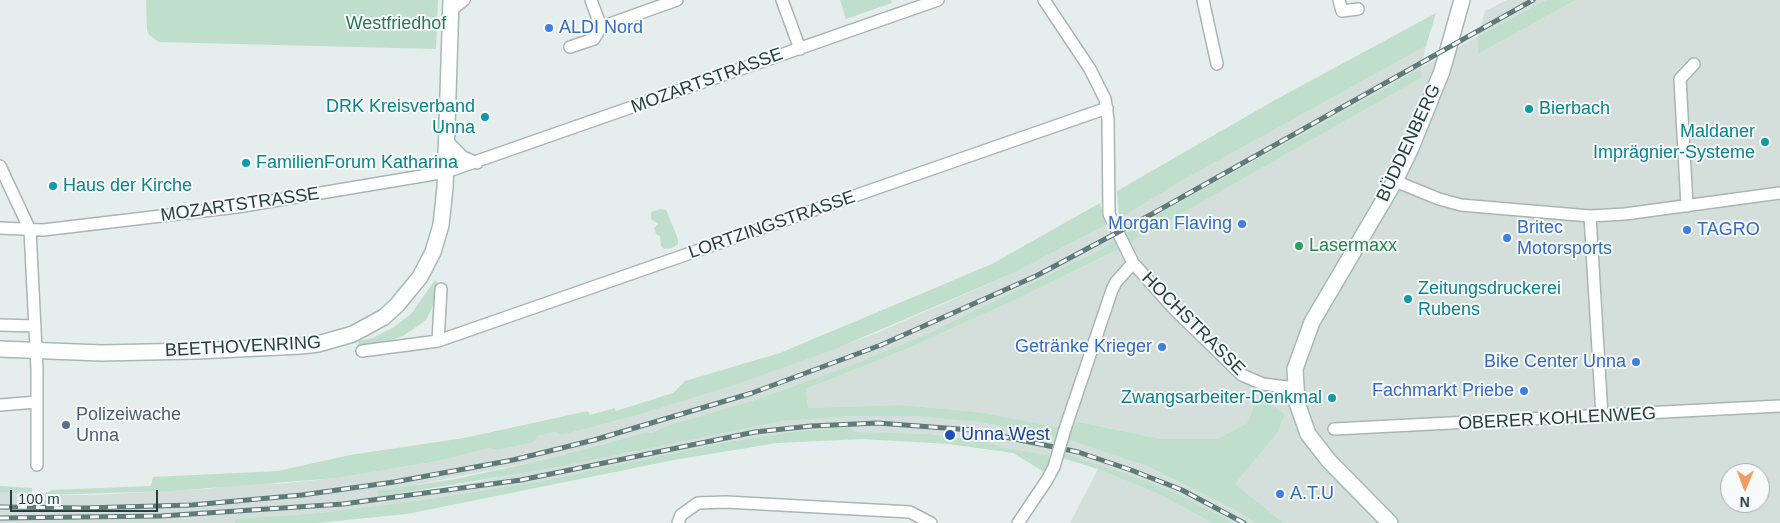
<!DOCTYPE html>
<html>
<head>
<meta charset="utf-8">
<style>
	body { margin:0 }
	#map { position:relative; width:1780px; height:523px; overflow:hidden; background:#e5eeec; font-family:Helvetica,sans-serif }
	canvas { display:block }
	.north { position:absolute; left:1720px; top:463px; width:50px; height:50px; box-sizing:border-box; background:#f6faf9; border:1px solid #a2b0ae; border-radius:50%; rotate:181deg; font-size:14px; font-weight:700; line-height:20px; text-align:center; color:#25403d }
	.north::after { content:''; display:block; margin:auto; width:18px; height:22px; background:#ef9b63; clip-path:polygon(50% 0,100% 100%,50% 72%,0 100%) }
	.scale { position:absolute; left:10px; top:490px; width:148px; height:22px; box-sizing:border-box; border:2px solid #25403d; border-top:0; padding-left:6px; font-size:15px; line-height:18px; white-space:nowrap; color:#25403d; -webkit-text-stroke:4px #f6faf9; paint-order:stroke }
</style>
</head>
<body>
<div id="map">
<canvas width="1780" height="523"></canvas>
<div class="north">N</div>
<div class="scale">100 m</div>
</div>
<script>
const ctx = document.querySelector('canvas').getContext('2d');
ctx.lineJoin = 'round';
function paint(path, color) { ctx.fillStyle = color; ctx.fill(path, 'evenodd'); }
const poly = rows => new Path2D(rows.map(r => 'M' + r).join(''));
function trace(path, color, width, dash) { ctx.strokeStyle = color; ctx.lineWidth = width; ctx.lineCap = dash ? 'butt' : 'round'; ctx.setLineDash(dash || []); ctx.stroke(path); }
function label(font, color, halo, rows, align = 'center') {
  ctx.font = font + ' Helvetica,sans-serif'; ctx.lineWidth = 4; ctx.setLineDash([]); ctx.textBaseline = 'middle'; ctx.strokeStyle = halo; ctx.fillStyle = color; for (const [text, x, y, turn = 0] of rows) {
    ctx.save(); ctx.translate(x, y); ctx.rotate((+turn || 0) * Math.PI / 180); ctx.textAlign = isNaN(turn) ? turn : align; if (halo) ctx.strokeText(text, 0, 0); ctx.fillText(text, 0, 0); ctx.restore();
  }
}
paint(poly([
	[1507,0,1546,0,1478,36,1478,54,1576,0,1780,0,1780,523,1284,523,1235,484,1278,432,1285,414,1258,399,1247,423,1217,439,1162,439,1080,422,1069,430,979,412,900,405,808,408,806,389,899,352,1129,243,1420,69,1126,232,1119,219,1183,180,1426,46,1421,68,1478,36,1485,11],
	[1730,473,1760,473,1760,503,1730,503],
	[1106,225,1114,239,1108,246,1006,298,932,332,849,366,758,399,666,426,652,433,644,433,544,460,377,492,378,497,450,487,782,421,855,416,913,416,979,422,1059,437,1053,456,1001,447,986,441,930,434,853,432,785,433,727,442,542,481,423,500,320,513,235,519,235,523,0,523,0,492,26,493,29,495,93,495,206,489,263,482,278,484,337,478,444,460,489,448,497,450,538,436,555,432,562,435,638,415,738,384,877,333,1011,274],
	[1066,439,1149,467,1230,507,1256,523,1234,523,1181,495,1128,474,1063,453],
	[1098,469,1161,495,1212,523,1070,523]
]), '#d4dedb');
paint(poly([
	[146,0,438,0,436,49,159,42,149,35,147,30],
	[840,0,891,0,892,3,846,19],
	[1546,0,1576,0,1478,54,1478,36],
	[1436,13,1426,46,1183,180,1119,219,1117,191,1275,100],
	[1420,69,1422,77,1129,243,1126,232],
	[1100,203,1106,225,1011,274,835,349,738,384,638,415,562,435,555,432,538,436,533,442,497,450,489,448,444,460,337,478,172,491,41,495,52,490,151,486,153,477,278,471,350,455,464,438,588,411,590,415,615,408,616,411,673,393,685,381,780,353,992,264],
	[660,209,666,210,678,239,678,244,672,248,664,249,661,246,660,236,656,234,654,228,658,224,651,219,651,212],
	[1114,239,1118,249,1018,298,899,352,806,389,808,408,900,405,979,412,1061,428,1059,437,979,422,913,416,855,416,782,421,552,468,378,497,377,491,455,479,544,460,644,433,652,433,666,426,758,399,849,366,932,332,1092,254,1108,246],
	[435,280,438,283,433,306,426,320,403,336,367,348,357,349,359,341,373,338,394,327,411,314],
	[1258,398,1285,414,1278,432,1235,484,1284,523,1256,523,1230,507,1149,467,1066,439,1069,430,1079,422,1162,439,1217,439,1247,423],
	[851,427,854,432,930,434,986,441,1001,447,1053,456,1046,473,1013,453,949,444,862,439,777,443,674,460,407,514,316,523,235,523,235,519,320,513,423,500,542,481,727,442,785,433],
	[1063,453,1128,474,1181,495,1234,523,1212,523,1161,495,1098,469,1062,458],
	[0,486,32,488,32,495,0,492]
]), '#bfdecc');
const street = poly([
	[591,0,601,27,677,0],
	[782,0,800,49],
	[1044,0,1090,69,1105,99,1108,119,1109,214,1133,263,1176,311,1242,375,1263,384,1295,388],
	[1203,0,1217,64],
	[1339,0,1342,11,1358,9],
	[450,11,464,0],
	[570,47,594,39,601,27],
	[446,140,463,157,477,163],
	[0,166,30,230,37,369,37,465],
	[1395,181,1439,199,1461,205,1590,216,1625,214,1780,193],
	[1687,206,1680,79,1694,64],
	[1590,216,1602,416],
	[0,228,43,230,237,207,446,172,938,0],
	[0,325,35,326],
	[438,341,441,289],
	[362,351,438,341,1107,108],
	[0,405,37,402],
	[1065,429,1112,290,1116,282,1133,263],
	[1334,429,1780,406],
	[678,523,681,515,698,503,726,502,910,512,931,523],
	[1018,523,1047,480]
]);
const secondary = poly([
	[0,349,101,353,196,351,301,346,318,344,353,334,384,317,397,305,420,277,433,252,441,225,445,188,451,0],
	[1390,523,1329,461,1308,434,1297,403,1295,369,1312,322,1395,181,1411,148,1442,71,1462,0]
]);
trace(street, '#a8b6b4', 14);
trace(secondary, '#a4bab5', 18);
trace(street, '#fff', 11);
trace(secondary, '#fff', 15);
const rail = poly([
	[0,507,85,508,192,505,302,495,394,482,513,460,594,440,752,393,881,345,1036,276,1152,214,1533,0],
	[0,518,161,516,343,504,521,480,755,432,811,426,878,423,972,430,1078,452,1131,470,1182,490,1244,523]
]);
trace(rail, '#5f7b78', 5);
trace(rail, '#f6faf9', 3, [9]);
const streetBridge = poly([
	[1047,480,1054,467,1065,429]
]);
trace(streetBridge, '#a8b6b4', 14, []);
trace(streetBridge, '#fff', 11);
for (const [x, y, r, color] of [
	[549,28,5,"#3f7fe0"],
	[1529,109,5,"#0f9aa8"],
	[485,117,5,"#0f9aa8"],
	[1765,142,5,"#0f9aa8"],
	[246,163,5,"#0f9aa8"],
	[53,186,5,"#0f9aa8"],
	[1242,224,5,"#3f7fe0"],
	[1687,230,5,"#3f7fe0"],
	[1507,238,5,"#3f7fe0"],
	[1299,246,5,"#2e9e5b"],
	[1408,299,5,"#0f9aa8"],
	[1162,347,5,"#3f7fe0"],
	[1636,362,5,"#3f7fe0"],
	[1524,391,5,"#3f7fe0"],
	[1332,398,5,"#0f9aa8"],
	[66,425,5,"#5c6f8a"],
	[950,435,6,"#1a4fb4"],
	[1280,494,5,"#3f7fe0"]
]) { const dot = new Path2D(); dot.arc(x, y, r, 0, 2 * Math.PI); ctx.fillStyle = color; ctx.fill(dot); trace(dot, '#f6faf9', 2); }
label('18px', '#2f7656', '#f6faf9', [
	["Westfriedhof",396,24]
]);
label('18px', '#366cbe', '#f6faf9', [
	["ALDI Nord",559,28],
	["Morgan Flaving",1232,224,"right"],
	["Britec",1517,228],
	["Motorsports",1517,249],
	["TAGRO",1697,230],
	["Getränke Krieger",1152,347,"right"],
	["Bike Center Unna",1626,362,"right"],
	["Fachmarkt Priebe",1514,391,"right"],
	["A.T.U",1290,494]
], 'left');
label('18px', '#25403d', '#f6faf9', [
	["MOZARTSTRASSE",707,81,-20],
	["BÜDDENBERG",1409,143,-65],
	["MOZARTSTRASSE",240,205,-8],
	["LORTZINGSTRASSE",772,225,-19],
	["HOCHSTRASSE",1193,324,45],
	["BEETHOVENRING",243,347,-3],
	["OBERER KOHLENWEG",1557,419,-3]
]);
label('18px', '#0d838f', '#f6faf9', [
	["DRK Kreisverband",475,107,"right"],
	["Unna",475,128,"right"],
	["Bierbach",1539,109],
	["Maldaner",1755,132,"right"],
	["Imprägnier-Systeme",1755,153,"right"],
	["FamilienForum Katharina",256,163],
	["Haus der Kirche",63,186],
	["Zeitungsdruckerei",1418,289],
	["Rubens",1418,310],
	["Zwangsarbeiter-Denkmal",1322,398,"right"]
], 'left');
label('18px', '#27864d', '#f6faf9', [
	["Lasermaxx",1309,246]
], 'left');
label('18px', '#4e5e75', '#f6faf9', [
	["Polizeiwache",76,415],
	["Unna",76,436]
], 'left');
label('18px', '#164399', '#f6faf9', [
	["Unna West",961,435]
], 'left');
</script>
</body>
</html>
